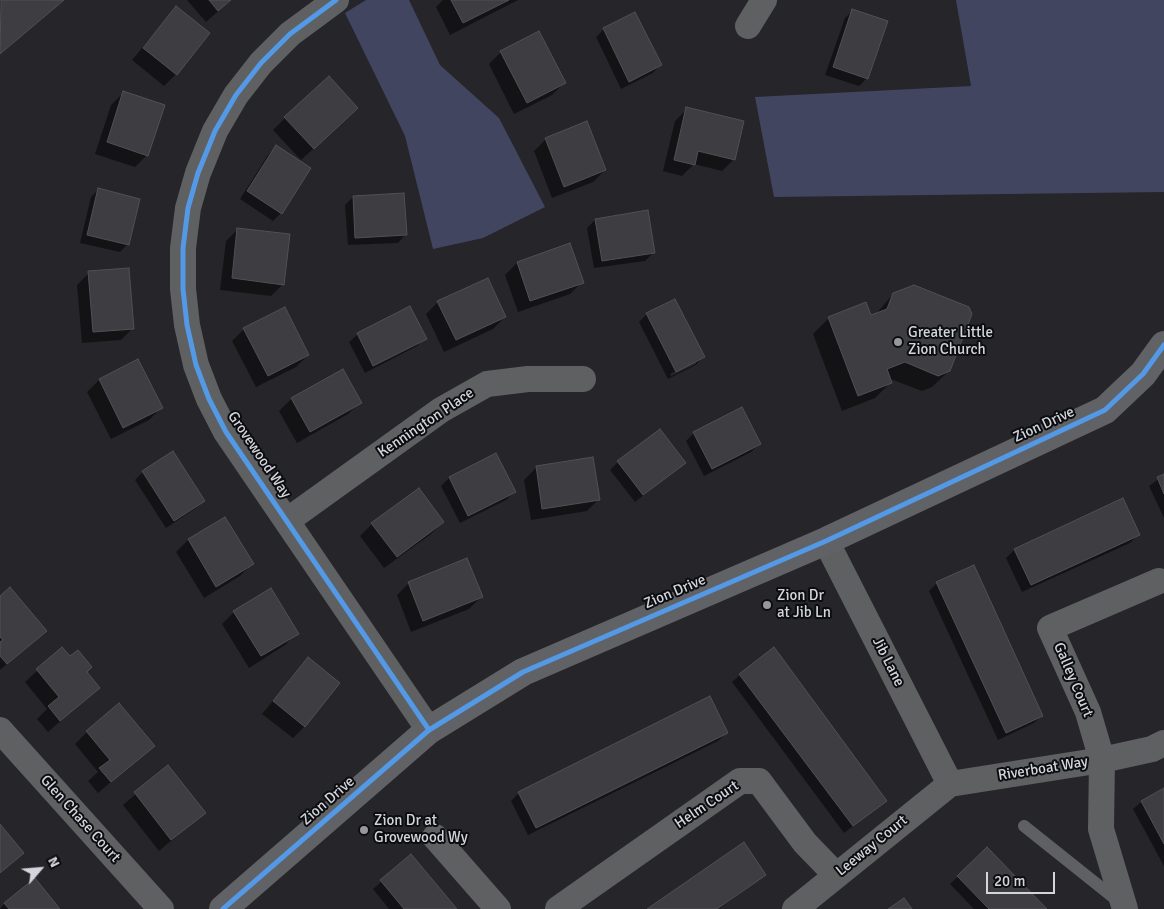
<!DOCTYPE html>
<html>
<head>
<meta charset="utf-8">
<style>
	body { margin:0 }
	#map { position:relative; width:1164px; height:909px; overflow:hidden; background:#25252a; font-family:Signika,sans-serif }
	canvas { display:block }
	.north { position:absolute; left:15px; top:844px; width:50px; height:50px; -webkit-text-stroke:4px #0c0d11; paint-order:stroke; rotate:63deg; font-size:14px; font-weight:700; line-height:20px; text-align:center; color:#d4d5dc }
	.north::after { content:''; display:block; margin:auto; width:18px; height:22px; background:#d4d5dc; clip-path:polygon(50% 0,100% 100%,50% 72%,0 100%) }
	.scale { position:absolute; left:986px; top:872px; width:69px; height:22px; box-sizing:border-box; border:2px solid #d4d5dc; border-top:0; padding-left:6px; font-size:15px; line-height:18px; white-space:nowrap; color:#d4d5dc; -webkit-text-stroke:4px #0c0d11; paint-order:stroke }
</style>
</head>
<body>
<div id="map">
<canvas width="1164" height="909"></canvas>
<div class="north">N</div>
<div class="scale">20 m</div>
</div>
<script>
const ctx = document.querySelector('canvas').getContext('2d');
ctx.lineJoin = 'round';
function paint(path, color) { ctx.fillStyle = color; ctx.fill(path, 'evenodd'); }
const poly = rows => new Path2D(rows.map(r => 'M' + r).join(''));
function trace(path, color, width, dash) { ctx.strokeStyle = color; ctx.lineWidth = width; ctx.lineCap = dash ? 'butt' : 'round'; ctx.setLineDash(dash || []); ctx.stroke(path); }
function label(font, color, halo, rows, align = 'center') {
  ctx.font = font + ' Signika,sans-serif'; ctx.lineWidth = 4; ctx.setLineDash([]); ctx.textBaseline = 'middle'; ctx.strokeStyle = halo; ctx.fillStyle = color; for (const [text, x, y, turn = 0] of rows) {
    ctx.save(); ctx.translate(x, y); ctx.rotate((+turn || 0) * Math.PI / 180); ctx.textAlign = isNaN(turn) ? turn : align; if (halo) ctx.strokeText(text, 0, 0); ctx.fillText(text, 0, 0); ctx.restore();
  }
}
paint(poly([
	[366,0,409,0,440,65,499,118,545,207,483,238,433,249,405,136,345,13],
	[956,0,1164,0,1164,192,774,197,755,97,971,86]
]), '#424560');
paint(poly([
	[3,0,63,0,0,54,0,2],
	[187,0,231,0,206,22],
	[443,0,518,0,450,35,436,7],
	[176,8,176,74,164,86,132,60],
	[853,10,867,78,859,86,825,75,845,18],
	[635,14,660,65,653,73,621,89,596,37,603,30],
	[501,52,564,83,552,95,514,114,489,64],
	[123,93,147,155,135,167,95,154,111,105],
	[687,109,734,159,722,171,694,164,682,176,663,171,675,121],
	[285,118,345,120,301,160,273,130],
	[546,139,605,170,593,182,552,198,534,151],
	[276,147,281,213,273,221,240,199,268,155],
	[99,189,128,244,120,252,80,243,91,197],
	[353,197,405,235,398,243,348,245,345,205],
	[595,220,653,253,645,261,594,268,587,228],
	[238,229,283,284,271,296,220,290,226,241],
	[517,263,582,282,570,294,518,312,505,275],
	[89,273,133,328,121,340,82,343,77,285],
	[893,294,949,371,932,387,922,391,888,378,890,383,875,398,842,411,813,334,829,318,870,317,876,314],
	[438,302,505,317,493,329,444,352,426,314],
	[410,308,425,338,417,346,365,373,349,342,357,335],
	[647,314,703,357,696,365,668,379,639,322],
	[696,361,696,364,671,376,670,374],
	[244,329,308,355,296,367,256,387,232,341],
	[137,361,161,408,149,420,111,439,87,392,99,380],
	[342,371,360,402,348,414,297,443,279,411,291,399],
	[694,433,759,444,751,452,704,476,686,441],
	[495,455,514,492,506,500,460,523,441,486,449,478],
	[618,462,684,463,635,502,610,470],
	[536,468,599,499,587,511,531,520,524,480],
	[143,472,204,501,196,508,166,528,135,480],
	[1164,475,1164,518,1149,486],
	[1122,500,1138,535,1130,543,1022,592,1006,558,1014,550],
	[224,518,252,564,240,576,204,598,176,552,188,540],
	[443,522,431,534,384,568,360,536,372,524],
	[409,583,481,597,469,609,411,632,397,595],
	[937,583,1042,715,1034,723,998,740,929,591],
	[0,598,45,631,0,670],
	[234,612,297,633,285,645,249,668,222,624],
	[62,648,98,688,48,732,37,719,47,709,25,682],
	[308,658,305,726,293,738,262,714],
	[740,675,886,801,844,833,732,682],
	[87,732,153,746,98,793,88,781,98,772,75,744],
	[726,733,718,741,528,835,511,801,519,793],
	[168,767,204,813,159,851,123,805],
	[1164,789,1164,866,1133,809,1141,802],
	[987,849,1045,909,974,909,950,884],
	[411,855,455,909,389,909,373,889],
	[765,875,719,909,649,909],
	[35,879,59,909,0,909,4,904]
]), '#0007');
const building = poly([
	[1,0,64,0,0,54,1,0],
	[209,0,231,0,218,11,209,0],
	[451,0,509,0,463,23,451,0],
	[176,6,210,33,177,75,143,48,176,6],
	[852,9,888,21,868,79,833,67,852,9],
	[635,12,662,65,629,82,603,28,635,12],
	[539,31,566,83,527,103,500,51,539,31],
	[329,76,358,108,314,149,284,117,329,76],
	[123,91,165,105,148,156,107,142,123,91],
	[686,107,744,121,735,160,698,151,695,165,674,160,686,107],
	[587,121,606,170,564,187,545,138,587,121],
	[276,145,311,168,282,214,247,191,276,145],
	[98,188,140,199,129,245,87,235,98,188],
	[404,193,407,235,355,238,353,196,404,193],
	[648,210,655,253,602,261,595,219,648,210],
	[237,228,290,234,284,285,232,278,237,228],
	[570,243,584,283,530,301,517,262,570,243],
	[129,268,134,329,93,332,88,271,129,268],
	[488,278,506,317,456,340,437,301,488,278],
	[914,285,969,307,972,314,950,371,938,376,905,362,887,369,892,383,858,396,828,317,866,302,871,315,887,309,893,293,914,285],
	[675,299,705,357,676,372,646,313,675,299],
	[410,306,427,339,373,366,357,333,410,306],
	[285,307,309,355,268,376,243,328,285,307],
	[138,359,163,408,123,428,99,379,138,359],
	[343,369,362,403,310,432,291,398,343,369],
	[742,407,761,444,712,469,693,432,742,407],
	[660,429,686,463,643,495,617,461,660,429],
	[173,451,205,501,174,521,142,471,173,451],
	[496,453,516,492,468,516,449,477,496,453],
	[593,457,600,500,542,509,536,466,593,457],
	[1164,474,1164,494,1157,477,1164,474],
	[419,488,444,522,397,557,371,523,419,488],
	[1123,498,1140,535,1031,585,1014,549,1123,498],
	[225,517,254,564,216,587,188,539,225,517],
	[467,558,483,597,423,621,408,582,467,558],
	[974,565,1043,716,1006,733,936,582,974,565],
	[10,587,47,631,7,664,0,656,0,642,3,640,0,637,0,596,10,587],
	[271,588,299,634,261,656,233,611,271,588],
	[62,647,70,656,78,650,92,667,87,672,100,688,60,721,48,706,59,697,36,669,62,647],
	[774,647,887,801,853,826,739,674,774,647],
	[308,657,340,683,305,727,273,701,308,657],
	[710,696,728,733,536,828,518,792,710,696],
	[119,703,155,746,111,782,99,768,110,760,86,731,119,703],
	[168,765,206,813,171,840,134,792,168,765],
	[1164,788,1164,844,1141,801,1164,788],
	[0,824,24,853,0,873,0,824],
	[744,842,766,875,717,909,647,909,744,842],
	[987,847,1047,909,989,909,957,876,987,847],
	[411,854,457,909,404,909,380,880,411,854],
	[35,878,60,909,9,909,4,903,35,878],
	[904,898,912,909,888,909,904,898]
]);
paint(building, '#3e3e42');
trace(building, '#505055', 1);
trace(poly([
	[1024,826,1118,901]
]), '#5f6062', 12);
trace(poly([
	[336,0,290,34,261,63,236,95,215,131,198,173,188,208,183,248,183,289,187,325,196,365,209,399,226,432,429,730],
	[748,26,764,0],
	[288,520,441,410,487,384,528,379,583,379],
	[826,541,950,784],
	[0,730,161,909],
	[435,837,498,909],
	[558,909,740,781,759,781,805,843,836,875],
	[795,909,950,784,1102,760,1152,749,1164,743],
	[1125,909,1101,829,1102,760,1088,712,1050,628,1159,581]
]), '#5f6062', 26);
trace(poly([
	[223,909,429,730,523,672,826,541,1105,410,1143,374,1164,345]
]), '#616266', 28);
trace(poly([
	[336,0,290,34,261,63,236,95,215,131,198,173,188,208,183,248,183,289,187,325,196,365,209,399,226,432,429,730],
	[223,909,429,730,523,672,826,541,1105,410,1143,374,1164,345]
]), '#5399e6', 5);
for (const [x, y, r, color] of [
	[898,342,5,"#97979e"],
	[767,605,5,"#97979e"],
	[364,830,5,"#97979e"]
]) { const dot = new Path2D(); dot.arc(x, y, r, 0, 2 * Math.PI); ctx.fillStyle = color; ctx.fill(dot); trace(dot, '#0c0d11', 2); }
label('15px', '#d4d5dc', '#0c0d11', [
	["Greater Little",908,333],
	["Zion Church",908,350],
	["Zion Dr",777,596],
	["at Jib Ln",777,613],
	["Zion Dr at",374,821],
	["Grovewood Wy",374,838]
], 'left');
label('15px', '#d4d5dc', '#0c0d11', [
	["Kennington Place",426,423,-34],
	["Zion Drive",1044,425,-25],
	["Grovewood Way",259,455,56],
	["Zion Drive",675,592,-23],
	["Jib Lane",888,662,63],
	["Galley Court",1073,680,67],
	["Riverboat Way",1043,769,-9],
	["Zion Drive",328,801,-41],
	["Helm Court",707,805,-34],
	["Glen Chase Court",80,819,48],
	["Leeway Court",872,846,-39]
]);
</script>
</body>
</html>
